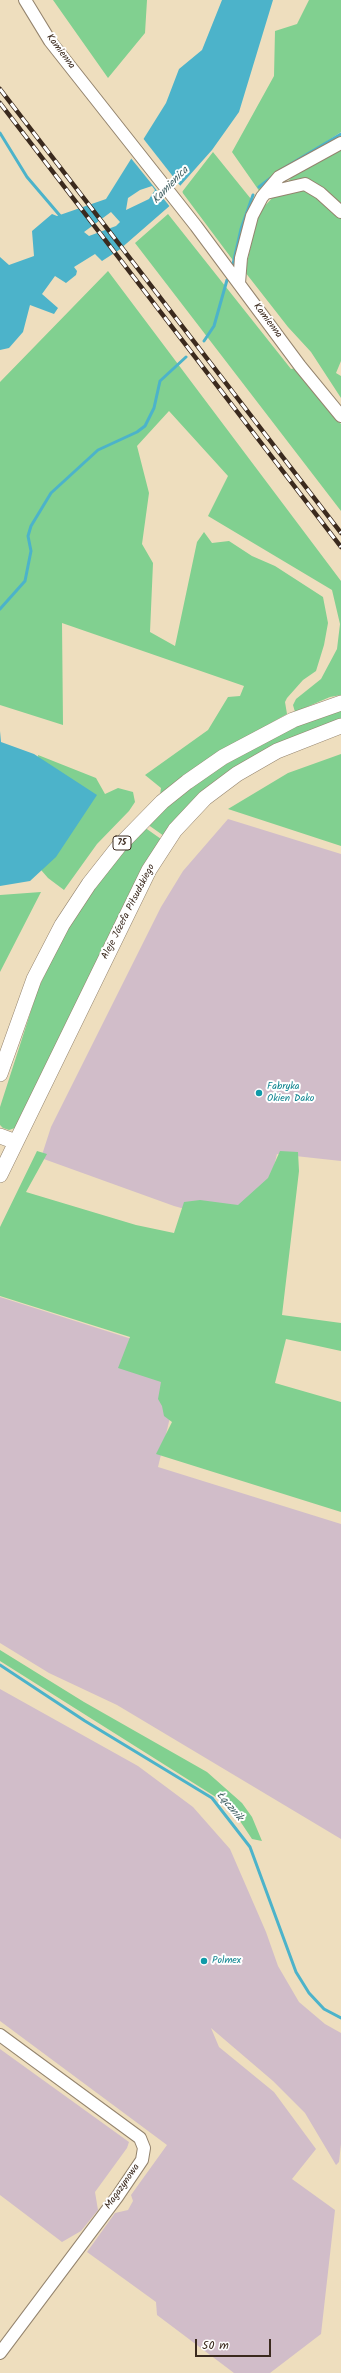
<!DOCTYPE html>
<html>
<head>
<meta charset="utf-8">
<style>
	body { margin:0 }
	#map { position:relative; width:341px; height:2373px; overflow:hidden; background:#eedebe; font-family:Kalam,sans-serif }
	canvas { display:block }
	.scale { position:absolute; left:195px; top:2339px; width:76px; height:18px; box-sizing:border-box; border:2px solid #3b2a1e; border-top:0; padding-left:5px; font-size:12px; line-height:14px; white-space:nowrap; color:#3b2a1e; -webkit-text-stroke:3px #fff; paint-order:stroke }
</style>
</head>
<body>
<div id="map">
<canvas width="341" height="2373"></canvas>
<div class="scale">50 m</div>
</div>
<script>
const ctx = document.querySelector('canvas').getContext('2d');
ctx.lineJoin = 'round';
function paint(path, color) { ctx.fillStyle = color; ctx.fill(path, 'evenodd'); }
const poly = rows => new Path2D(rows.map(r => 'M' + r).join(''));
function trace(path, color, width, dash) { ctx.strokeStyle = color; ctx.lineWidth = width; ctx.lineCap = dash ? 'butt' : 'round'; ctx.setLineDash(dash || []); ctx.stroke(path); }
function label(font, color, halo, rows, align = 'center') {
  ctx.font = font + ' Kalam,sans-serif'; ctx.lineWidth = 4; ctx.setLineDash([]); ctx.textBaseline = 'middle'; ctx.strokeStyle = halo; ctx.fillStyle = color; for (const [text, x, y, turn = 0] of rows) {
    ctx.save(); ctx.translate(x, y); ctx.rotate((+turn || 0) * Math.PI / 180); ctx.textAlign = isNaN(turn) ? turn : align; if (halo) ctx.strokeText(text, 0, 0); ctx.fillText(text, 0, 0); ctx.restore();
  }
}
paint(poly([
	[228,819,341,854,341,1161,277,1154,274,1166,268,1232,174,1206,41,1158,51,1127,161,907,183,871],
	[0,1297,185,1356,158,1467,341,1524,341,1839,117,1705,49,1673,0,1643],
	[0,1689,138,1766,193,1807,230,1849,266,1932,278,1966,299,2002,325,2024,341,2033,341,2144,339,2162,336,2165,305,2113,273,2081,211,2028,219,2047,274,2092,316,2149,292,2179,335,2210,321,2334,270,2373,234,2373,157,2315,156,2302,87,2252,115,2213,128,2210,133,2201,131,2195,167,2145,0,2021],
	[0,2049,129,2142,127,2148,95,2192,98,2210,81,2231,62,2242,0,2195]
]), '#d1bdc9');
paint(poly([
	[53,0,147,0,145,33,108,78],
	[309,0,341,0,341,132,278,173,262,195,232,152,274,76,275,31,297,24],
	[341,149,341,361,336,373,341,376,341,398,311,352,288,327,245,272,258,213,295,174],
	[213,152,255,204,245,216,235,263,182,192],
	[168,214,291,369,296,368,341,424,341,511,135,243],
	[108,271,341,581,341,695,330,697,295,712,293,705,296,699,321,679,337,649,340,624,332,590,208,516,228,476,169,411,137,446,149,493,142,544,153,563,150,632,175,646,197,542,204,532,212,543,229,541,252,556,275,566,323,597,328,623,324,645,316,671,303,680,287,698,285,702,287,714,232,745,160,795,161,788,145,775,208,730,228,697,240,696,244,686,62,623,63,725,0,705,0,382],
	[341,709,341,721,303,734,164,836,147,824,208,774,297,725],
	[341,754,341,846,228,809,288,773],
	[38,755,96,778,105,794,118,788,133,792,135,802,129,811,97,844,64,890,48,878,35,863,40,782],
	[144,827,161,839,15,1128,9,1130,3,1128,0,1125,0,1107,38,989,59,945,90,891],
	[41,892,0,972,0,895],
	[37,1151,47,1154,26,1192,136,1225,174,1233,184,1202,200,1200,238,1205,268,1178,280,1151,298,1152,299,1171,282,1315,341,1323,341,1351,286,1339,275,1383,341,1402,341,1512,156,1454,172,1422,164,1416,162,1406,158,1399,161,1382,118,1368,130,1337,0,1296,0,1227],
	[0,1650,84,1702,207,1772,242,1803,252,1817,262,1841,252,1839,230,1806,0,1661]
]), '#81d090');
paint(poly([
	[222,0,273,0,239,112,212,150,180,186,181,196,119,250,102,261,95,254,74,267,77,271,76,275,66,283,55,276,42,294,58,308,54,314,30,305,23,332,9,348,0,350,0,257,9,265,34,256,32,231,52,214,57,216,106,199,166,103,179,69,202,50],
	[152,186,155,190,149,199,126,210,128,198,140,190],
	[111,212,120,222,116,226,89,236,84,232],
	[0,731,1,742,34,754,97,795,56,857,30,881,0,886]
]), '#4cb3ca');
paint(poly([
	[142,137,182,188,183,197,171,208,130,157]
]), '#eedebe');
trace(poly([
	[0,133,27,177,62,218],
	[279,171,341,134],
	[259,187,272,177],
	[233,264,241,229,253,195],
	[204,341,214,326,227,280],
	[0,609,25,581,31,551,28,536,31,526,51,493,98,450,137,432,145,426,154,408,160,381,186,357],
	[0,1665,85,1721,212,1798,250,1847,296,1972,309,1993,324,2009,341,2018]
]), '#4cb3ca', 3);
const minor = poly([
	[25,0,50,41,196,226,300,366,341,416],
	[266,193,305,184,320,193,341,212],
	[239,283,241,258,252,216,262,197,279,177,341,143],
	[0,2035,140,2138,144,2148,142,2160,117,2197,0,2353]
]);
const major = poly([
	[0,1074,34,979,62,925,89,884,119,846,162,802,187,782,223,757,293,720,341,703],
	[0,1136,16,1142],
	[0,1175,149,870,175,830,205,798,237,774,277,751,341,726]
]);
trace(minor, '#94846e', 14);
trace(major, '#94846e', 16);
trace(minor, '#fff', 12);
trace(major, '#fff', 15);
const rail = poly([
	[0,89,341,533],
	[0,103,341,547]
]);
trace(rail, '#3b2a1e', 4.5);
trace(rail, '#fff', 3, [9]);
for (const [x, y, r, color] of [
	[259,1093,4,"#0f9aa8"],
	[204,1961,4,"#0f9aa8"]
]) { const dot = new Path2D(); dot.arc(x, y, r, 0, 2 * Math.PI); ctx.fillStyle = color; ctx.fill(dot); trace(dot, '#fff', 1.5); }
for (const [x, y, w] of [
	[122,843,18]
]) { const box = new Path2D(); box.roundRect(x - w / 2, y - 7, w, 14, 3); ctx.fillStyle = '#fff'; ctx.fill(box); trace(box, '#3b2a1e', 1); }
label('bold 9px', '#3b2a1e', null, [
	["75",122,843]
]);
label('10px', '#3b2a1e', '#fff', [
	["Kamienna",60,52,53],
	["Kamienna",267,321,53],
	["Aleje Józefa Piłsudskiego",129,912,-63],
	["Magazynowa",123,2187,-55]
]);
label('10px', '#0d838f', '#fff', [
	["Fabryka",267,1087],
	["Okien Dako",267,1099],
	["Polmex",212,1961]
], 'left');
label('italic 11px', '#426163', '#fff', [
	["Kamienica",171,186,-46],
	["Łącznik",229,1807,50]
]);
</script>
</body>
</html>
